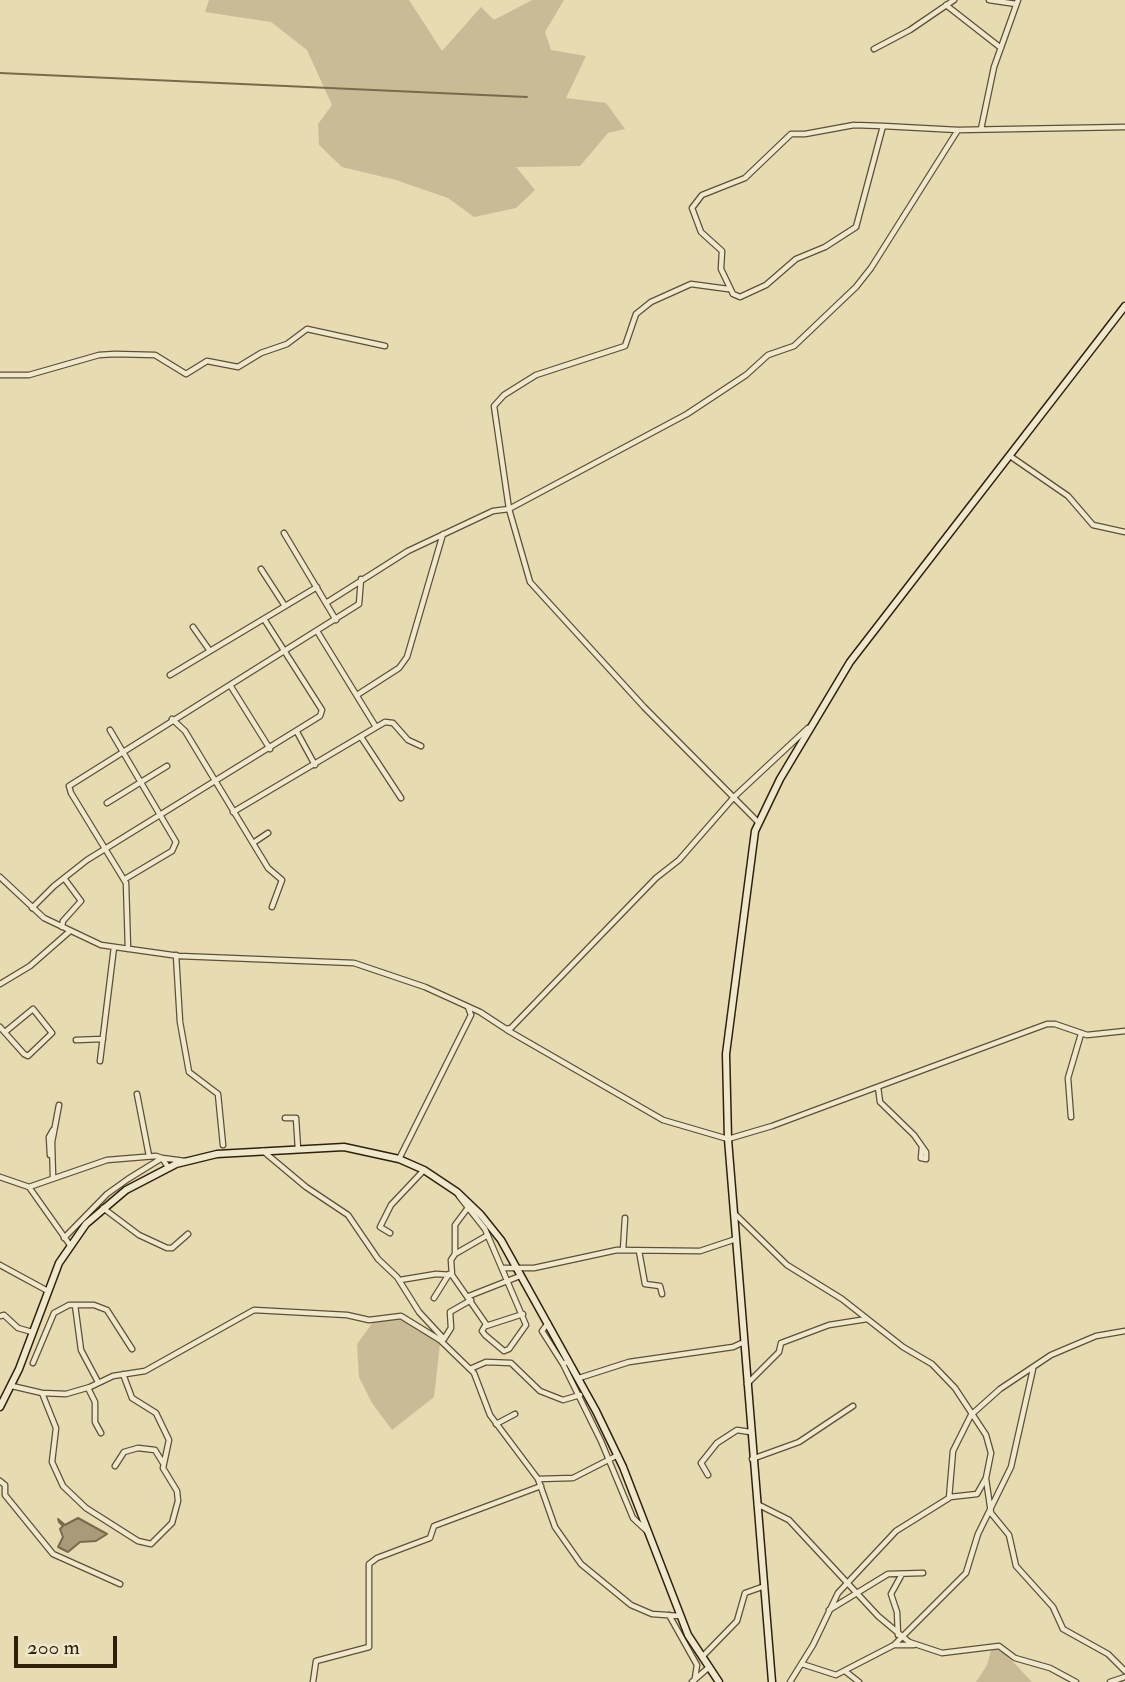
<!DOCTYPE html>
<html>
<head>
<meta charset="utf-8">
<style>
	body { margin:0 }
	#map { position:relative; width:1125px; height:1682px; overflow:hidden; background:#e7dbb2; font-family:"IM FELL Double Pica",serif }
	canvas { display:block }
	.scale { position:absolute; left:14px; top:1636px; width:103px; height:32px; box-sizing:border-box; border:4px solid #30200b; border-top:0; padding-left:9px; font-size:21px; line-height:24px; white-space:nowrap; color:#30200b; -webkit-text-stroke:5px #efe8cd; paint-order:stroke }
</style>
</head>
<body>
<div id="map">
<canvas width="1125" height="1682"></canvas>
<div class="scale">200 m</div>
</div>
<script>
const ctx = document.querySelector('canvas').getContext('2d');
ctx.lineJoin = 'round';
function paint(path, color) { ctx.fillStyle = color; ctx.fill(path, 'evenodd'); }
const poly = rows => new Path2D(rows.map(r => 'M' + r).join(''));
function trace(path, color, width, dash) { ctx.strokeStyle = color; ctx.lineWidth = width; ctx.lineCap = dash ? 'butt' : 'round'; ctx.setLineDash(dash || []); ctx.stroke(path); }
paint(poly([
	[209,0,409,0,442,51,481,7,494,20,532,0,564,0,545,32,551,50,586,56,566,98,606,103,625,129,608,133,580,166,516,167,535,190,516,208,474,217,448,198,396,180,342,167,319,145,318,124,332,105,307,50,271,22,205,12],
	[404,1318,440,1344,434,1397,392,1430,372,1403,359,1377,357,1344,373,1322],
	[992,1647,999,1647,1032,1682,976,1682,987,1665]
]), '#c8bb96');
const water = poly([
	[78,1518,107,1534,96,1541,80,1542,68,1552,58,1547,63,1537,60,1529,63,1526,59,1522,58,1519,65,1525,78,1518]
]);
paint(water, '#a99b79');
trace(water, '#796a4d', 2);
trace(poly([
	[0,73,527,97]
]), '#796a4d', 2);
const street = poly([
	[989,0,1016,4],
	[946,5,1001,48],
	[874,49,910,30,954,0],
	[854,125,883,126,856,227,825,247,796,259,766,285,740,297,733,294,721,269,722,251,701,232,692,208,702,195,745,178,791,134,805,134,854,125],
	[883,126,958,130,1125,127],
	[981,129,994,67,1018,0],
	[728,289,691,284,651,302,636,314,625,346,536,375,504,395,494,406,509,509,530,582,644,707,757,821],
	[0,375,29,375,99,355,115,354,155,355,186,374,207,361,238,367,261,353,287,344,307,329,385,346],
	[1010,456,1068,496,1093,525,1125,532],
	[284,533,336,620],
	[261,569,285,606],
	[326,603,408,551,493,511,509,509,687,414,746,375,768,355,794,346,856,287,871,268,958,130],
	[193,627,210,651],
	[317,631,376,727],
	[170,675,317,587],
	[230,685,270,749],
	[357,695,399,668,407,657,443,534],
	[172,719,185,731,268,868,282,880,272,907],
	[110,730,176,842,172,851,125,879],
	[297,732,315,765],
	[361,737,401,798],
	[107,803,167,766],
	[233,812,385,722,393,723,408,740,421,746],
	[253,843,268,833],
	[0,877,44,918,101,945,179,956,354,963,425,987,480,1012,506,1029,511,1028,656,878,679,860,734,797,808,728],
	[32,908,54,886,87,860,320,716,322,710,264,619],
	[62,927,63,921,81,901,64,878],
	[128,949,126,883,71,793,69,786,359,604,361,579],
	[176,955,180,1022,189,1072,218,1094,223,1145],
	[0,984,30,966,70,931],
	[0,1027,24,1054,28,1056,52,1033,33,1009,5,1032],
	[507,1030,663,1120,728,1139,772,1126,1047,1024,1055,1024,1087,1035,1125,1031],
	[76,1040,103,1039],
	[100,1061,114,947],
	[878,1087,880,1102,914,1135,926,1152,926,1159],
	[137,1094,149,1156],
	[1071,1117,1068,1078,1081,1034],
	[285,1118,296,1118,298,1149],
	[922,1147,921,1158,926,1159],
	[263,1151,306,1187,348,1215,378,1259,397,1277,419,1312,444,1339],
	[50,1155,49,1137,53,1130],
	[399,1159,471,1015,468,1007],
	[0,1177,29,1187,70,1245],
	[53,1177,52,1142,59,1105],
	[29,1187,107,1160,156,1156,162,1158,168,1167],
	[103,1208,139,1235,167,1248,172,1248,188,1234],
	[735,1214,787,1265,842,1299,903,1347,932,1364,955,1388,986,1435,991,1453,986,1478,977,1494,950,1497],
	[390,1233,380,1227,391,1205,424,1170],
	[64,1238,107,1194,128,1179,162,1158,185,1161],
	[623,1250,625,1218],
	[639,1251,645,1284,660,1286,662,1294],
	[455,1254,455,1225,467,1209],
	[0,1265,46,1290],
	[502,1268,534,1268,617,1250,700,1251,736,1239],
	[452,1275,451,1260,455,1254,488,1235],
	[400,1280,436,1274,452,1275,486,1324,482,1331,485,1335,504,1351,509,1349,526,1325,485,1229,459,1196],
	[469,1296,520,1276],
	[434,1298,449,1274],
	[75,1305,81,1350,98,1382],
	[0,1316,4,1315,18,1328,32,1332],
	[548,1323,542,1331,563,1364,565,1363],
	[486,1326,523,1314],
	[444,1339,451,1328,450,1312,471,1300],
	[33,1363,54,1313,69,1305,94,1305,107,1310,132,1349],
	[563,1364,601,1441,633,1518,649,1533],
	[470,1369,486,1362,511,1363,540,1391,563,1400,580,1395],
	[579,1378,629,1362,733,1347,744,1342],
	[747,1384,779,1352,781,1343,829,1325,867,1319],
	[12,1386,42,1393,66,1394,90,1387,113,1376,145,1371,254,1310,347,1315,369,1320,401,1316,440,1340,474,1373,490,1415,538,1479,555,1527,581,1564,631,1605,652,1614,680,1616],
	[88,1388,95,1402,95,1422,101,1433],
	[42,1393,56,1428,52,1462,63,1486,86,1508,138,1541,151,1544,172,1523,178,1501,177,1491,163,1468,169,1440,156,1413,132,1398,123,1374],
	[496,1424,515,1414],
	[752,1459,799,1442,853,1406],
	[115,1466,124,1452,138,1448,155,1450,163,1463],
	[708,1475,701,1463,717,1443,737,1430,750,1432],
	[538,1479,573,1478,618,1455],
	[986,1479,991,1513,1009,1535,1016,1566,1053,1607,1063,1629,1108,1654,1125,1671],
	[0,1481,5,1485,5,1495,53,1554,120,1584],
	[757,1504,789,1520,878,1616,909,1642,942,1653,999,1646,1015,1658,1050,1668,1076,1682],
	[829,1610,888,1574,923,1573],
	[669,1615,697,1665,695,1678],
	[898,1635,897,1612,891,1594,902,1574],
	[894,1645,966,1573,978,1534,1011,1467,1033,1369],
	[702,1657,737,1621,745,1593,762,1587],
	[802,1664,836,1675,894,1645,914,1645],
	[845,1671,859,1682],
	[313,1682,316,1661,369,1647,369,1564,377,1558,430,1538,434,1526,541,1486],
	[692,1682,708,1668],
	[790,1682,813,1645,838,1593,896,1531,949,1498,953,1451,971,1415,1000,1389,1051,1355,1096,1336,1125,1331],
	[1110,1682,1125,1677]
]);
const secondary = poly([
	[0,1407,19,1369,59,1263,86,1224,126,1190,176,1164,217,1154,344,1147,399,1159,424,1170,457,1192,481,1215,501,1240,596,1411,623,1467,688,1635,719,1682],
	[772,1682,728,1139,726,1054,755,831,780,779,850,662,1125,306]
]);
trace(street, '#5e4f35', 7);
trace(secondary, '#30200b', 9);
trace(street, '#efe8cd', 4.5);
trace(secondary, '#efe8cd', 6);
</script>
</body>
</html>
